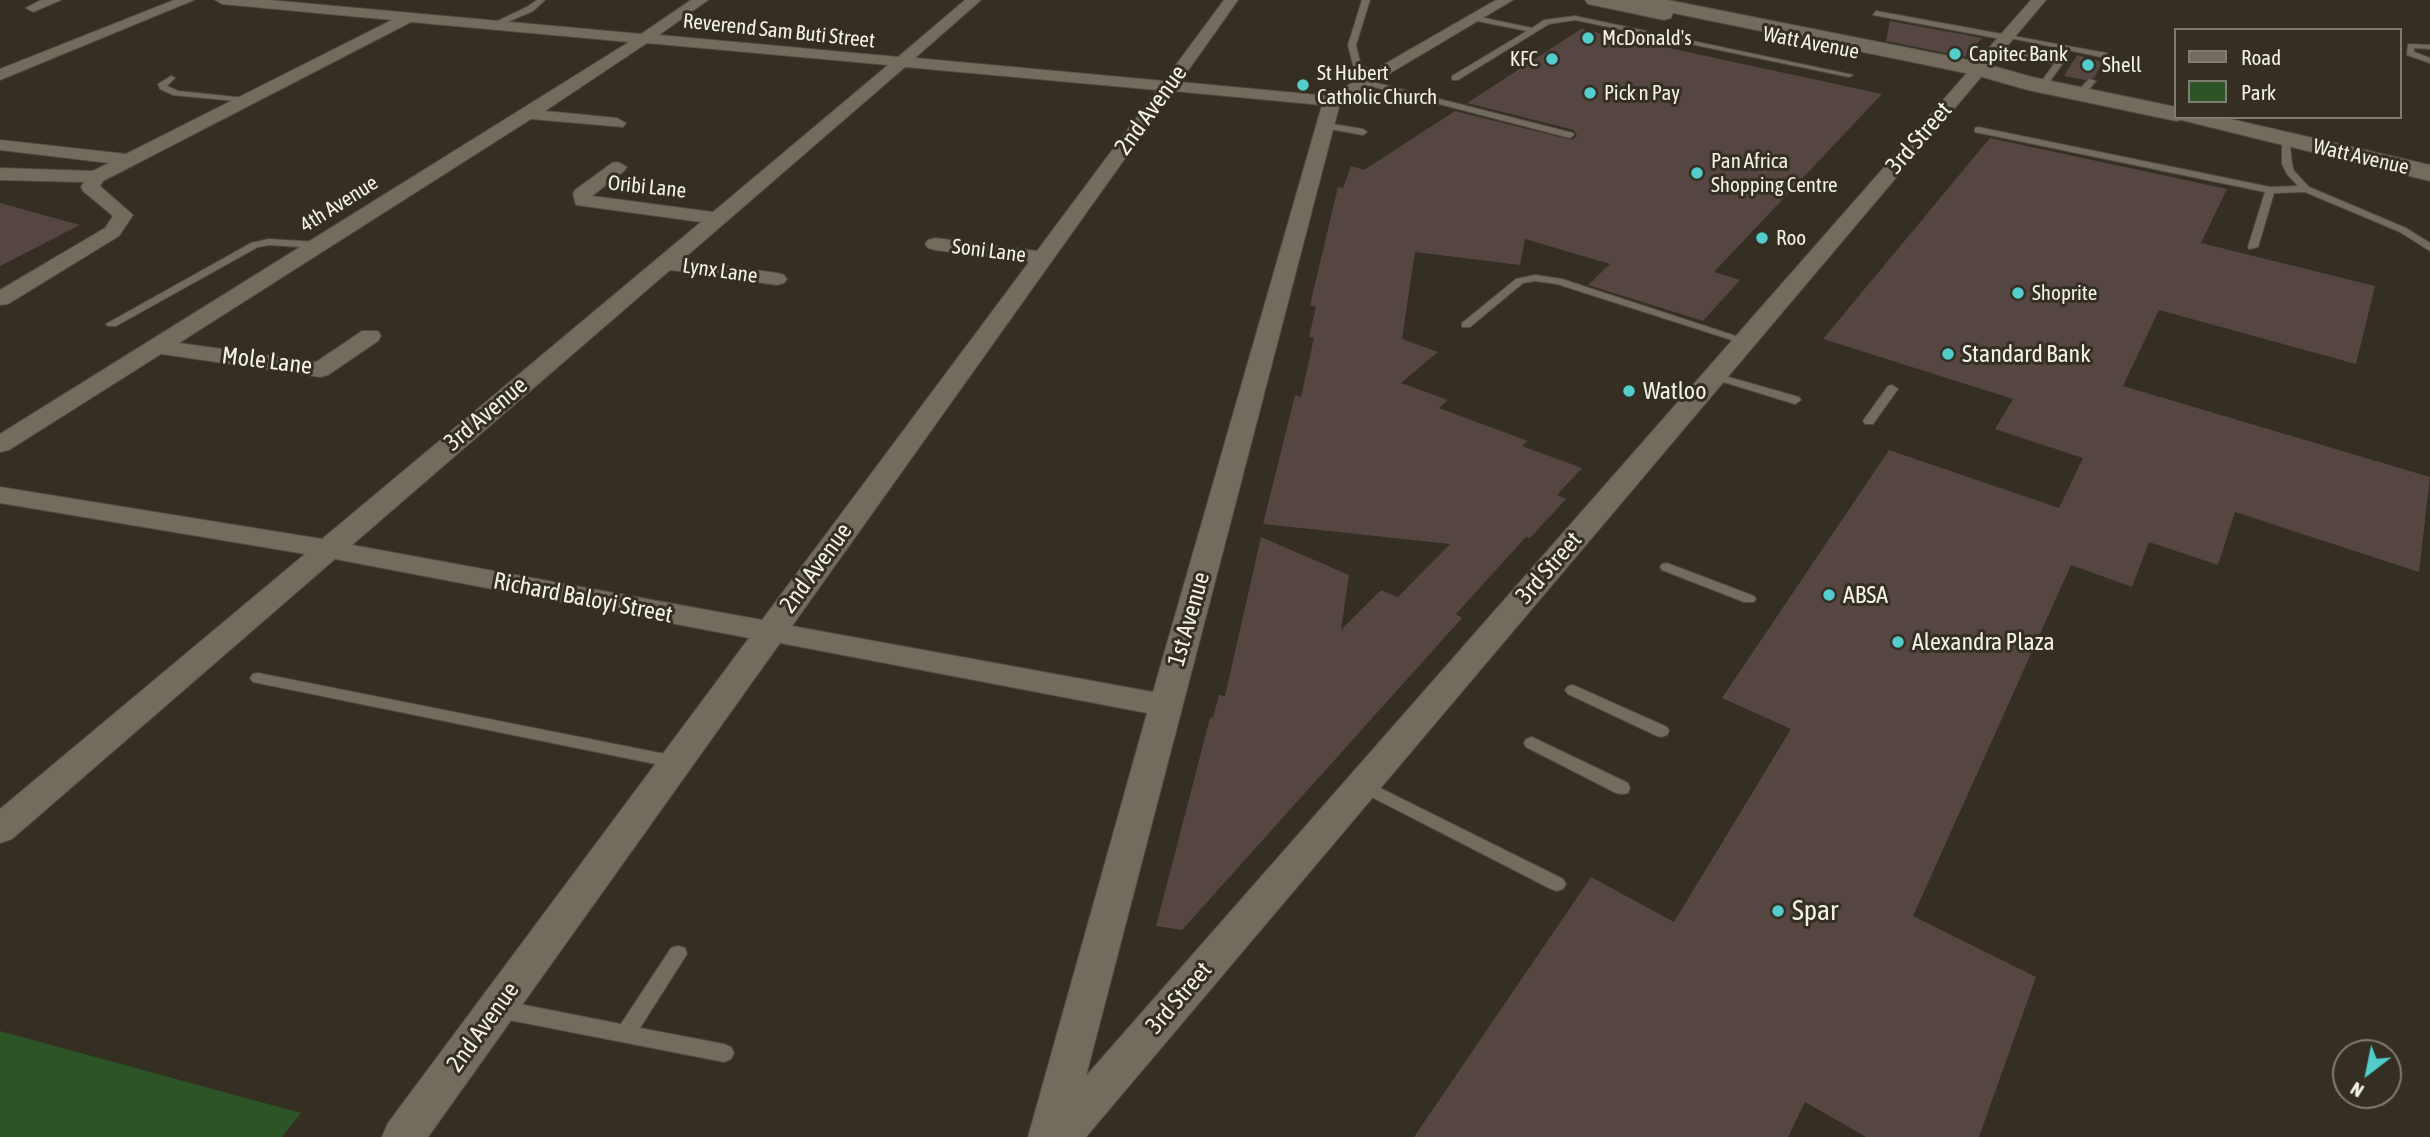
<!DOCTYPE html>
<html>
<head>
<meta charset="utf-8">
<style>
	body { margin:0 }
	#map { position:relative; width:2430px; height:1137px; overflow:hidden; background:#342e23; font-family:"Asap Condensed",sans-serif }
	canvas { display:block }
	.legend { position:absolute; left:2174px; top:28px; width:228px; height:91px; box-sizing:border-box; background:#342e23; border:2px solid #817c72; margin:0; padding:9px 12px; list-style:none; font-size:21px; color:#f4f1e9 }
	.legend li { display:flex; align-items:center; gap:14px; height:35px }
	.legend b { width:35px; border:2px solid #817c72 }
	.north { position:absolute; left:2332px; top:1039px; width:70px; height:70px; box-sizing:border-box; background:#342e23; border:2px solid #817c72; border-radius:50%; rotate:212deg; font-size:19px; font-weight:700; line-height:28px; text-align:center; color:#f4f1e9 }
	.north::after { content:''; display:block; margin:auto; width:24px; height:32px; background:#53cdcb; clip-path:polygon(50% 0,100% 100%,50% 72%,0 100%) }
</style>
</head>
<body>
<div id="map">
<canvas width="2430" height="1137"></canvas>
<ul class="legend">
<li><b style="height:9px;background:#726b5e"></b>Road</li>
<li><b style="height:19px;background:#2d5427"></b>Park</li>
</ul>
<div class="north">N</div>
</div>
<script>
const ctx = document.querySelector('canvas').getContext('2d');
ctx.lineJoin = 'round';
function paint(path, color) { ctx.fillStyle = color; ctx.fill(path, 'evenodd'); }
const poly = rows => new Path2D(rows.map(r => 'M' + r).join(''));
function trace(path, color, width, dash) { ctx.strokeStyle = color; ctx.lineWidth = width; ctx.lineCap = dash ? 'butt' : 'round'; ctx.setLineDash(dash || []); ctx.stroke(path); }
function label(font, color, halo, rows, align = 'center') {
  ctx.font = font + ' "Asap Condensed",sans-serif'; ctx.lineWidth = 6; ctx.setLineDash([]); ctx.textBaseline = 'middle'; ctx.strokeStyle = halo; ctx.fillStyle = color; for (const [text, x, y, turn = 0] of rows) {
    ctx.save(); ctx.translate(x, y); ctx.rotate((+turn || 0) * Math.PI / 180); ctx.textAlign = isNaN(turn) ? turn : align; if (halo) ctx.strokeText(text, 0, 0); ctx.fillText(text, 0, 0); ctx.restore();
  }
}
paint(poly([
	[0,1031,301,1113,282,1137,0,1137]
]), '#2d5427');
paint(poly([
	[1890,21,1982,38,1965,57,1886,41],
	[1581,29,1882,94,1714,272,1740,280,1703,321,1588,285,1610,264,1525,239,1520,265,1415,252,1402,339,1438,352,1401,383,1448,400,1439,408,1528,441,1522,446,1582,468,1557,495,1566,499,1530,538,1526,537,1456,614,1462,618,1182,930,1156,926,1210,718,1213,717,1219,695,1225,696,1261,537,1349,575,1341,630,1381,590,1398,597,1450,544,1263,524,1295,395,1301,397,1314,338,1309,337,1316,307,1310,305,1338,187,1343,188,1351,166,1364,170,1455,111,1572,140,1577,136,1574,130,1467,103],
	[2077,55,2103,62,2094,78,2085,80,2064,76],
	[1990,138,2227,189,2201,243,2375,286,2356,364,2159,310,2123,386,2430,477,2419,572,2235,512,2218,565,2149,542,2132,587,2071,565,1913,916,2036,977,1979,1137,1866,1137,1805,1102,1788,1137,1414,1137,1591,877,1674,922,1791,729,1722,698,1889,450,2059,508,2083,458,1995,429,2013,399,1823,339],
	[0,203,80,225,0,266]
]), '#554642');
const lane = poly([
	[537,0,545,0,533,11,496,27,489,25,527,7,537,0],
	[1362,0,1370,0,1356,45,1361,66,1380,73,1380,77,1377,77,1354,69,1348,45,1362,0],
	[1876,11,2095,51,2107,53,2109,58,2105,60,2101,57,2010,38,2006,40,1873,15,1876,11],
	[1475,16,1532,28,1544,20,1575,16,1853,75,1849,77,1575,20,1549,24,1458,80,1452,80,1452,76,1527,31,1472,20,1471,18,1475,16],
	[2408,44,2430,45,2430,49,2414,48,2414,52,2430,58,2430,63,2407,55,2408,44],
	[1993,48,2057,60,2061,54,2068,56,2045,88,2042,88,2038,86,2054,64,1993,52,1993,48],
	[171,76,175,78,167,86,178,91,245,98,249,100,245,102,173,95,160,89,158,84,171,76],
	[2089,79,2096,81,2083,96,2077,96,2077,92,2089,79],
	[1365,80,1573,133,1574,135,1570,138,1362,84,1362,80,1365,80],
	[1327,123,1363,129,1367,132,1363,135,1324,128,1324,124,1327,123],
	[1978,127,2270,187,2298,186,2287,174,2282,164,2282,146,2289,137,2295,137,2296,139,2290,146,2292,164,2294,171,2309,187,2406,228,2430,243,2430,251,2400,232,2305,192,2274,193,2258,247,2249,249,2248,247,2265,192,1975,132,1975,128,1978,127],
	[269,239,317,242,322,245,317,248,269,245,258,247,116,326,108,326,106,324,251,243,269,239],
	[1535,275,1562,279,1751,341,1749,343,1741,343,1557,284,1535,281,1523,283,1470,327,1462,327,1462,323,1516,279,1535,275],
	[1714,373,1799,397,1801,400,1795,404,1710,378,1710,374,1714,373],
	[1892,385,1898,389,1873,424,1865,424,1863,421,1865,418,1888,386,1892,385],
	[1667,563,1754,596,1756,599,1754,602,1744,602,1662,570,1660,567,1662,564,1667,563],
	[258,673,675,756,681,758,683,762,681,766,675,768,253,682,250,678,253,674,258,673],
	[1573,685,1667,727,1669,731,1667,735,1661,737,1655,735,1568,694,1565,690,1568,686,1573,685],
	[1532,737,1628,783,1630,788,1628,793,1622,794,1616,793,1526,747,1524,743,1526,739,1532,737],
	[1362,779,1563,879,1566,884,1563,889,1557,891,1551,889,1356,789,1354,785,1356,781,1362,779],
	[678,946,685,948,687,954,640,1028,724,1044,731,1047,734,1053,731,1059,724,1062,499,1018,492,1015,489,1009,492,1003,499,1000,621,1024,671,948,678,946]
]);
const street = poly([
	[41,0,61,0,33,12,26,8,41,0],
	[174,0,194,0,0,80,0,69,174,0],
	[215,0,269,0,641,34,691,0,708,0,659,35,898,57,965,0,981,0,915,58,1164,81,1224,0,1238,0,1180,82,1329,96,1496,0,1513,0,1340,103,1086,1076,2031,0,2046,0,1086,1137,1028,1137,1147,713,780,643,428,1137,382,1137,388,1123,749,638,335,559,12,839,0,843,0,809,305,554,0,503,0,487,322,539,701,222,576,205,573,194,575,190,612,163,618,162,627,167,624,171,592,196,713,212,888,65,647,43,545,111,617,118,626,123,623,127,531,119,179,343,316,362,362,331,378,331,381,336,378,341,328,375,320,377,161,354,9,450,0,452,0,434,629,42,411,22,103,181,100,186,133,215,119,236,8,304,0,305,0,290,105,228,113,216,83,191,81,187,84,182,0,180,0,168,93,171,109,163,0,150,0,140,126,154,392,20,222,4,215,0],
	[905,67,1157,90,1037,251,935,238,928,240,925,244,928,248,935,250,1029,262,762,620,352,545,670,270,777,285,784,283,787,279,784,275,777,273,682,260,905,67],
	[1173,91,1322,105,1153,692,792,626,1173,91]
]);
const secondary = poly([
	[1585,0,1668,0,1979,62,2032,77,2176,107,2176,117,2222,117,2430,165,2430,181,2181,120,2176,121,2028,90,1975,75,1673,13,1671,18,1664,20,1588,4,1585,0]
]);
trace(lane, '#504b40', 2);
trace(street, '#504b40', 2);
trace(secondary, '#504b40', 2);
paint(lane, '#726b5e');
paint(street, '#726b5e');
paint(secondary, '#726b5e');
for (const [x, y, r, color] of [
	[1588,38,7,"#53cdcb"],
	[1955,54,7,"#53cdcb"],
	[1552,59,7,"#53cdcb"],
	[2088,65,7,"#53cdcb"],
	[1303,85,7,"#53cdcb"],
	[1590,93,7,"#53cdcb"],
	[1697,173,7,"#53cdcb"],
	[1762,238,7,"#53cdcb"],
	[2018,293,7,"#53cdcb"],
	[1948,354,7,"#53cdcb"],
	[1629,391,7,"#53cdcb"],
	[1829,595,7,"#53cdcb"],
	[1898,642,7,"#53cdcb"],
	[1778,911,7,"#53cdcb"]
]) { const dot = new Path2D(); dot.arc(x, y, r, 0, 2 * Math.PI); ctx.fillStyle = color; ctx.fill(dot); trace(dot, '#342e23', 2.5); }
label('21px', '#f4f1e9', '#342e23', [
	["Reverend Sam Buti Street",779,31,6],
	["Watt Avenue",1811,43,11],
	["Watt Avenue",2361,157,13],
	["Oribi Lane",647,187,6],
	["4th Avenue",339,204,-32],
	["Soni Lane",989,251,7],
	["Lynx Lane",720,271,8]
]);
label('21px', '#f4f1e9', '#342e23', [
	["McDonald's",1602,38],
	["Capitec Bank",1969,54],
	["KFC",1538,59,"right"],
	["Shell",2102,65],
	["St Hubert",1317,73],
	["Catholic Church",1317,97],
	["Pick n Pay",1604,93],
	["Pan Africa",1711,161],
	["Shopping Centre",1711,185],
	["Roo",1776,238],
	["Shoprite",2032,293]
], 'left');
label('24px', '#f4f1e9', '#342e23', [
	["2nd Avenue",1151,110,-54],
	["3rd Street",1919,138,-49],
	["Mole Lane",267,361,7],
	["3rd Avenue",486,414,-40],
	["2nd Avenue",816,568,-54],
	["3rd Street",1549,568,-49],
	["Richard Baloyi Street",583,598,11],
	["1st Avenue",1189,619,-74],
	["3rd Street",1179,998,-49],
	["2nd Avenue",483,1027,-54]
]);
label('24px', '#f4f1e9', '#342e23', [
	["Standard Bank",1962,354],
	["Watloo",1643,391],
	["ABSA",1843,595],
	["Alexandra Plaza",1912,642]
], 'left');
label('28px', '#f4f1e9', '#342e23', [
	["Spar",1792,911]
], 'left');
</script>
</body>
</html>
